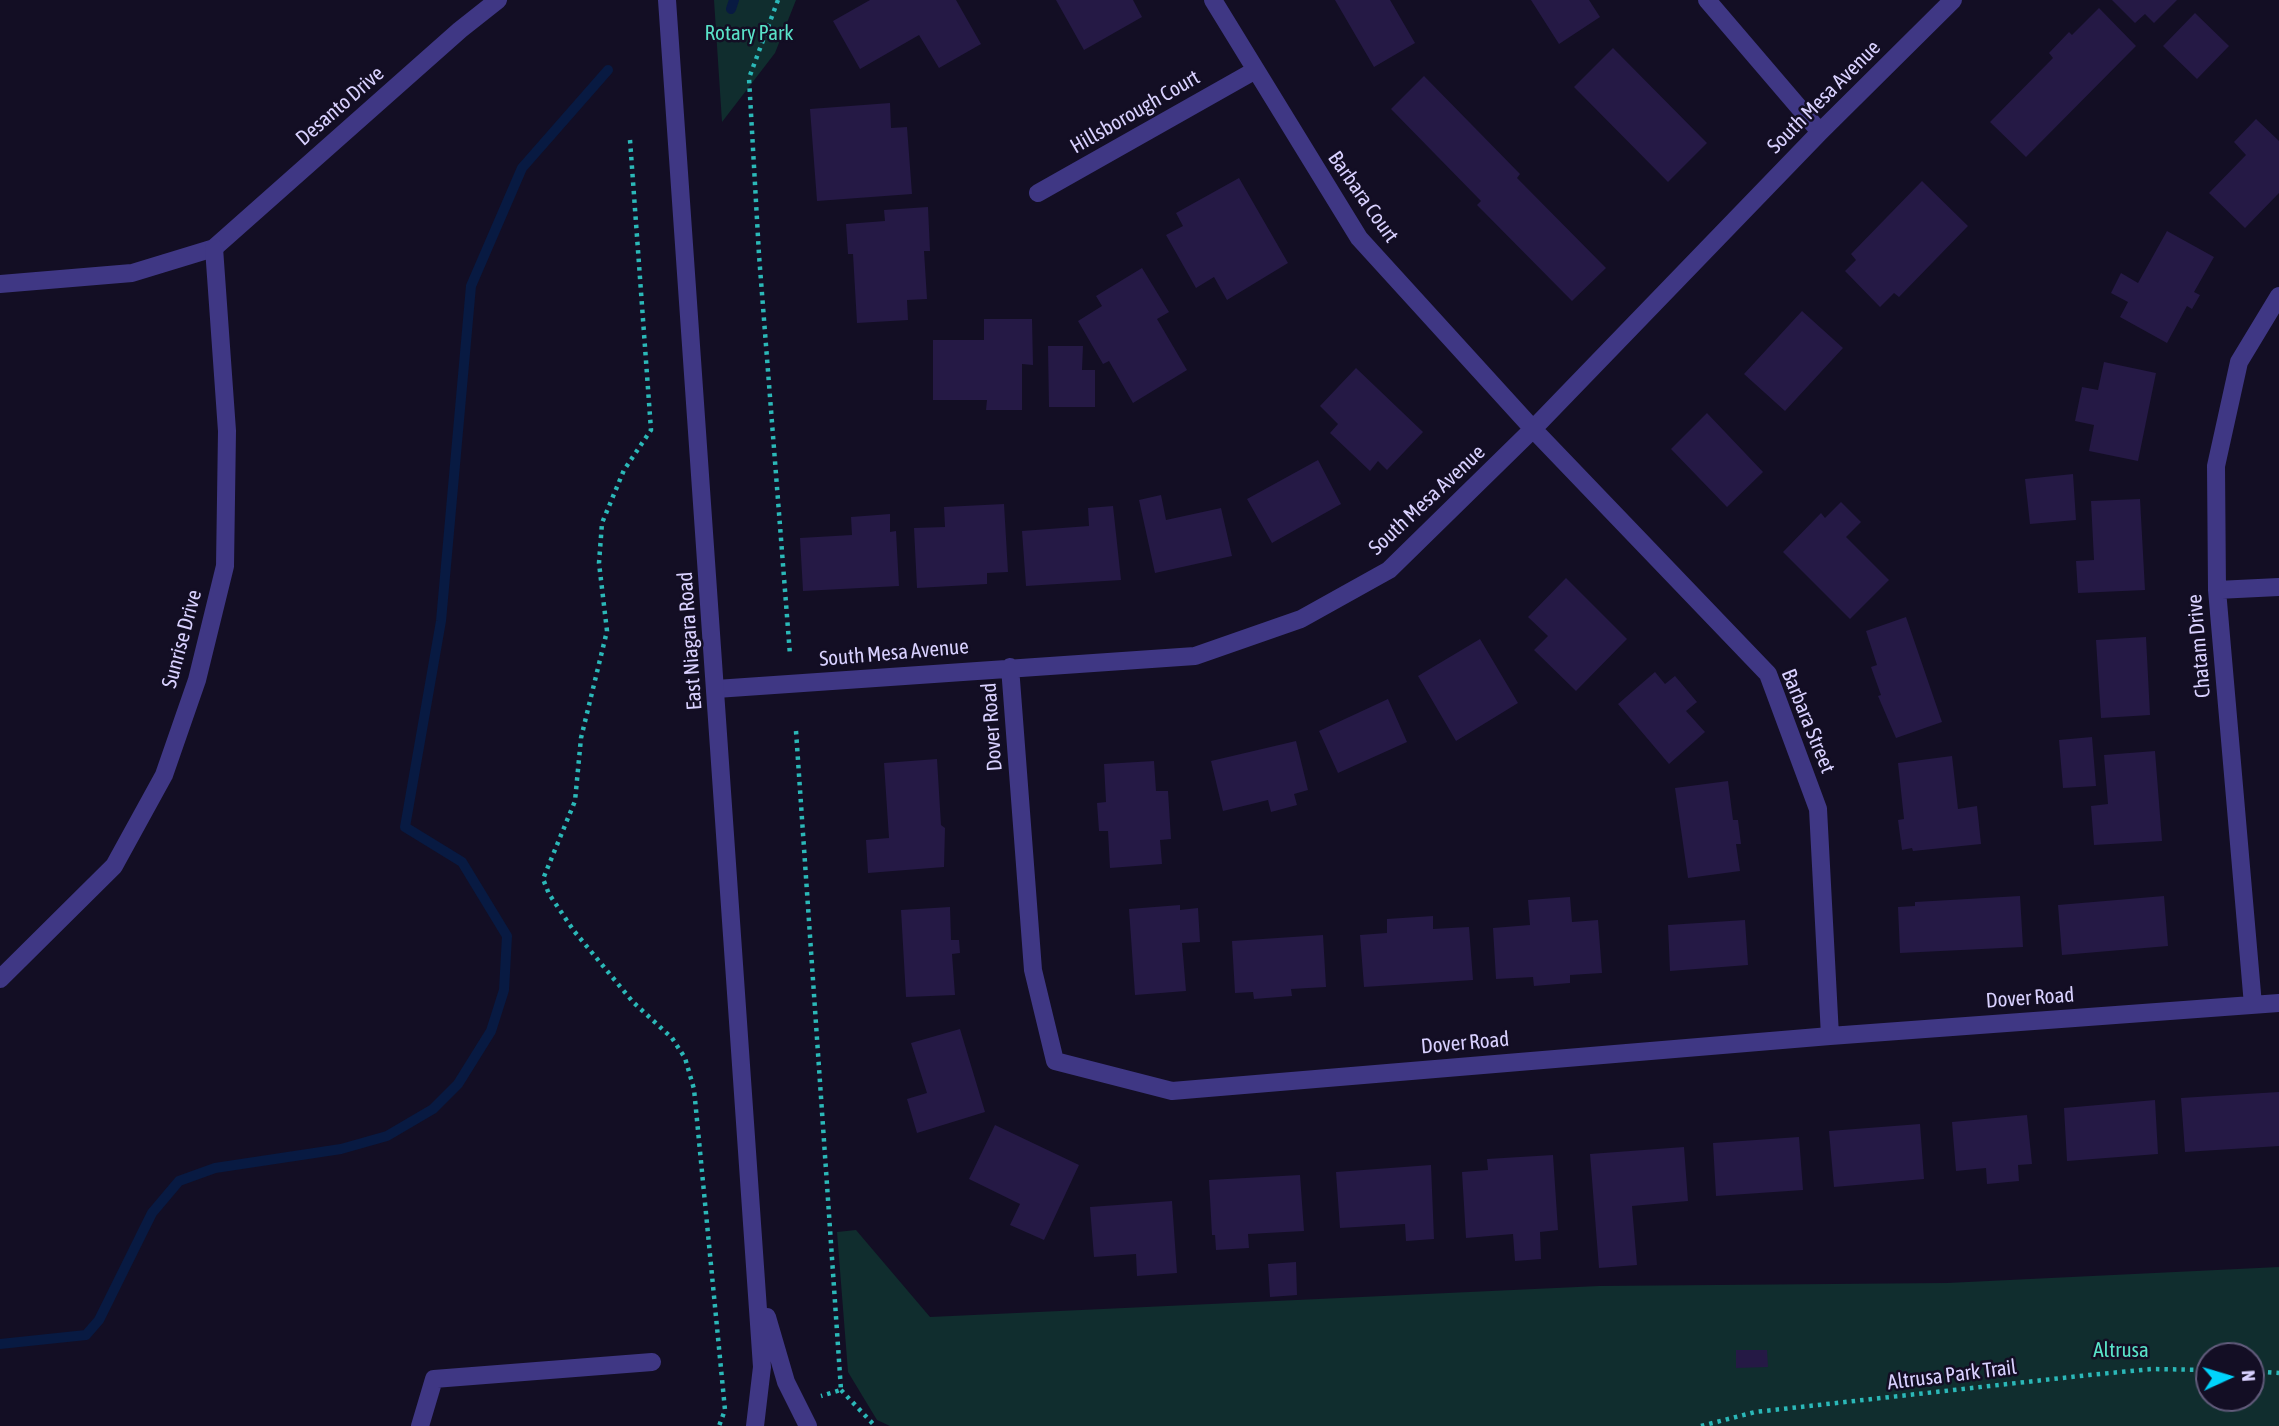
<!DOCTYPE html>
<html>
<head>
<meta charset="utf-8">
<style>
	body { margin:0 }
	#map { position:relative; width:2279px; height:1426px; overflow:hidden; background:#130e24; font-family:"Asap Condensed",sans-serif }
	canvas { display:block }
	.north { position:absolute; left:2195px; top:1342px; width:70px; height:70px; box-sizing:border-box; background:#130e24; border:2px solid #625c7c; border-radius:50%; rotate:86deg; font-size:19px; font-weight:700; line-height:28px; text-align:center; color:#d9d1ff }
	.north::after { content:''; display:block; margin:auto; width:24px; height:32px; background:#00d4fc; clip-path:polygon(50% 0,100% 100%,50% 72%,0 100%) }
</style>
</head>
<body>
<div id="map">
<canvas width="2279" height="1426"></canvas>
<div class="north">N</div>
</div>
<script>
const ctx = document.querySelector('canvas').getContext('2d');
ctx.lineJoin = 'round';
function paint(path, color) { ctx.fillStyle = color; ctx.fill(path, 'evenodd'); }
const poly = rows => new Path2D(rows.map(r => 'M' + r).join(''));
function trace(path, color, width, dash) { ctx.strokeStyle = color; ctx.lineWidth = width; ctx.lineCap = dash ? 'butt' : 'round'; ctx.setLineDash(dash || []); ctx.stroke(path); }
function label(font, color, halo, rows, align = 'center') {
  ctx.font = font + ' "Asap Condensed",sans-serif'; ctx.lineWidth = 5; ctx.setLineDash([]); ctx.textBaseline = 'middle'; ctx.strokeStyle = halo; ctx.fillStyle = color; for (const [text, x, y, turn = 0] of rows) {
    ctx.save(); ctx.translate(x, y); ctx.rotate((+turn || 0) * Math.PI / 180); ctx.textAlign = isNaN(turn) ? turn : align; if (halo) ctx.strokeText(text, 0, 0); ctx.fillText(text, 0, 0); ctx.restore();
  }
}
paint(poly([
	[714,0,796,0,775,53,722,122],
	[856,1230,930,1317,1599,1286,1947,1283,2279,1267,2279,1426,890,1426,877,1420,848,1372,837,1232],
	[2209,1356,2251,1356,2251,1398,2209,1398]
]), '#102d2e');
trace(poly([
	[731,9,734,0],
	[0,1344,86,1335,99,1320,152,1213,179,1181,215,1168,341,1149,387,1136,433,1109,458,1084,491,1031,504,990,507,936,462,862,405,827,441,621,471,286,522,168,608,70]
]), '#081a42', 10);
paint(poly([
	[870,0,956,0,981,44,939,68,919,35,860,69,833,21],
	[1056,0,1133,0,1142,17,1084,50],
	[1335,0,1390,0,1415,43,1374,67],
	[1531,0,1589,0,1600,17,1559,44],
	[2112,0,2177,0,2154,23,2145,14,2135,23],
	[2099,8,2136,46,2026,157,1990,122,2053,58,2049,53,2069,32,2072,35],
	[2195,13,2229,46,2197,79,2163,46],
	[1613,48,1707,143,1668,182,1574,87],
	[1424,76,1520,174,1517,178,1606,268,1572,301,1477,205,1481,201,1391,109],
	[890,103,891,128,907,127,912,194,817,201,810,109],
	[2256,119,2279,141,2279,193,2245,228,2209,193,2246,155,2234,142],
	[1239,178,1288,263,1227,300,1214,277,1196,288,1166,235,1183,226,1176,213],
	[1922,181,1968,226,1899,297,1894,293,1880,307,1845,271,1856,260,1851,254],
	[928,207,930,251,924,251,927,299,907,300,908,320,857,323,853,254,848,254,846,224,885,221,884,210],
	[2167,231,2214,257,2194,292,2200,295,2192,309,2187,306,2167,343,2120,317,2128,302,2111,293,2121,273,2138,283],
	[1142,268,1169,312,1157,319,1187,370,1133,403,1109,361,1103,364,1078,321,1102,306,1096,296],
	[1802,311,1843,348,1785,411,1744,374],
	[984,319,1032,319,1033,365,1022,364,1022,410,986,410,987,400,933,400,933,340,984,340],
	[1048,346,1083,346,1082,370,1095,370,1095,407,1049,407],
	[2104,362,2156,373,2138,461,2089,451,2094,425,2075,421,2082,387,2098,390],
	[1356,368,1423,432,1387,470,1378,461,1370,471,1330,433,1338,424,1320,406],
	[1707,413,1763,472,1727,507,1671,449],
	[1318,460,1341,504,1272,543,1247,499],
	[2073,474,2076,520,2030,524,2025,479],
	[1161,495,1166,520,1221,508,1232,556,1155,573,1139,500],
	[2140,499,2145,590,2078,593,2076,561,2094,560,2091,501],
	[1841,502,1861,522,1846,537,1889,580,1850,619,1783,552,1821,513,1825,518],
	[1004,504,1008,572,987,573,987,584,917,588,914,528,945,527,944,507],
	[1113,506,1121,580,1026,586,1022,531,1089,526,1088,508],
	[890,514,890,532,896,531,899,586,803,591,800,538,852,535,851,517],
	[1566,578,1627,639,1576,691,1534,650,1548,636,1528,617],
	[1906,617,1942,722,1896,738,1878,696,1881,695,1871,667,1877,665,1866,631],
	[2146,637,2150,715,2101,718,2096,640],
	[1480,639,1518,703,1456,741,1418,676],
	[1655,672,1665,684,1675,676,1697,702,1686,711,1705,732,1669,764,1618,704],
	[1388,699,1407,742,1338,773,1319,731],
	[2092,737,2096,786,2063,788,2059,740],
	[1296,741,1308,790,1294,794,1297,805,1271,812,1268,800,1223,811,1211,761],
	[2155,751,2162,841,2094,845,2091,806,2108,804,2104,755],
	[1952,756,1958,809,1977,806,1981,844,1913,851,1912,848,1902,850,1898,820,1904,819,1898,763],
	[937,759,941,825,945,828,944,867,868,873,866,840,889,838,884,763],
	[1154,761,1156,791,1168,791,1171,839,1160,840,1162,864,1110,868,1108,831,1099,831,1097,803,1106,802,1104,764],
	[1728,781,1733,820,1738,820,1741,844,1736,844,1740,871,1688,878,1675,788],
	[2020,896,2023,947,1900,953,1898,907,1915,906,1915,902],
	[2164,896,2168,946,2062,955,2058,905],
	[1570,897,1572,922,1598,920,1602,973,1570,975,1570,983,1534,986,1533,977,1496,979,1493,928,1530,925,1528,900],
	[1180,905,1180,910,1198,908,1200,942,1182,943,1186,991,1135,995,1129,909],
	[950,907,951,940,959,940,960,953,952,954,955,995,906,997,901,910],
	[1433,916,1433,929,1469,927,1473,980,1364,987,1360,935,1387,933,1387,919],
	[1745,920,1748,965,1670,971,1668,925],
	[1323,935,1326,987,1291,989,1292,996,1254,999,1253,992,1235,993,1232,941],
	[960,1029,985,1112,917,1133,907,1099,927,1093,911,1043],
	[2279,1092,2279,1146,2185,1152,2181,1098],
	[2155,1100,2158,1154,2067,1161,2064,1108],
	[2027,1115,2032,1164,2018,1165,2019,1181,1987,1184,1986,1168,1956,1171,1952,1122],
	[1920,1124,1924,1179,1834,1187,1829,1131],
	[995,1125,1079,1165,1044,1240,1010,1225,1020,1204,969,1179],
	[1799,1137,1803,1190,1716,1196,1713,1143],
	[1684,1147,1688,1201,1632,1206,1637,1265,1599,1268,1590,1154],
	[1553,1155,1558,1230,1540,1232,1541,1259,1515,1261,1513,1234,1466,1238,1462,1172,1488,1170,1487,1159],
	[1431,1165,1434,1239,1406,1241,1405,1224,1340,1228,1336,1172],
	[1300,1175,1304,1231,1248,1234,1249,1248,1216,1250,1215,1235,1212,1235,1209,1180],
	[1172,1201,1177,1273,1137,1276,1136,1254,1094,1257,1090,1207],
	[1296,1262,1297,1295,1270,1297,1268,1264],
	[1736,1350,1767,1350,1768,1367,1736,1368]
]), '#251945');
trace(poly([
	[778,0,749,78,759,255,790,655],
	[630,140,651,430,624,470,602,523,599,563,607,631,581,738,575,801,543,879,549,894,574,931,633,1002,672,1038,685,1058,694,1089,725,1410,719,1426],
	[796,731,841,1390,821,1396],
	[2251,1371,2279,1373],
	[841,1390,875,1426],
	[1701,1426,1755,1412,2089,1375,2152,1369,2209,1370]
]), '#2bb8b8', 4.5, [3.5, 5]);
trace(poly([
	[0,284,132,273,214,248,460,30,498,0],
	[420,1426,434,1379,652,1362]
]), '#3f3784', 18);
trace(poly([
	[1213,0,1359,238,1533,429,1768,674,1818,809,1830,1036],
	[1707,0,1820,132],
	[1038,193,1254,71],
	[2217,590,2279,587],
	[1010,667,1033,970,1055,1061,1172,1091,1830,1036,2279,1003],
	[716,689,1195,656,1301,619,1389,570,1533,429,1820,132,1953,0],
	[0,979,114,866,164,775,197,680,225,566,227,431,214,248],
	[2253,1005,2217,590,2216,466,2239,362,2279,296]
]), '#3f3784', 18);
trace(poly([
	[667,0,762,1367,755,1426],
	[767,1317,786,1382,808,1426]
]), '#3f3784', 18);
label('21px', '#59e2c8', '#130e24', [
	["Rotary Park",749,33],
	["Altrusa",2121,1350]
]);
label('21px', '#d9d1ff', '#130e24', [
	["South Mesa Avenue",1824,97,-45],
	["Desanto Drive",340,106,-41],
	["Hillsborough Court",1135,112,-30],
	["Barbara Court",1363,197,55],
	["South Mesa Avenue",1427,500,-43],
	["Sunrise Drive",182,639,-75],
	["East Niagara Road",690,641,-94],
	["Chatam Drive",2199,646,-95],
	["South Mesa Avenue",894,653,-5],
	["Barbara Street",1808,721,68],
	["Dover Road",992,727,-94],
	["Dover Road",2030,998,-4],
	["Dover Road",1465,1043,-5],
	["Altrusa Park Trail",1952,1375,-7]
]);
</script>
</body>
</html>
